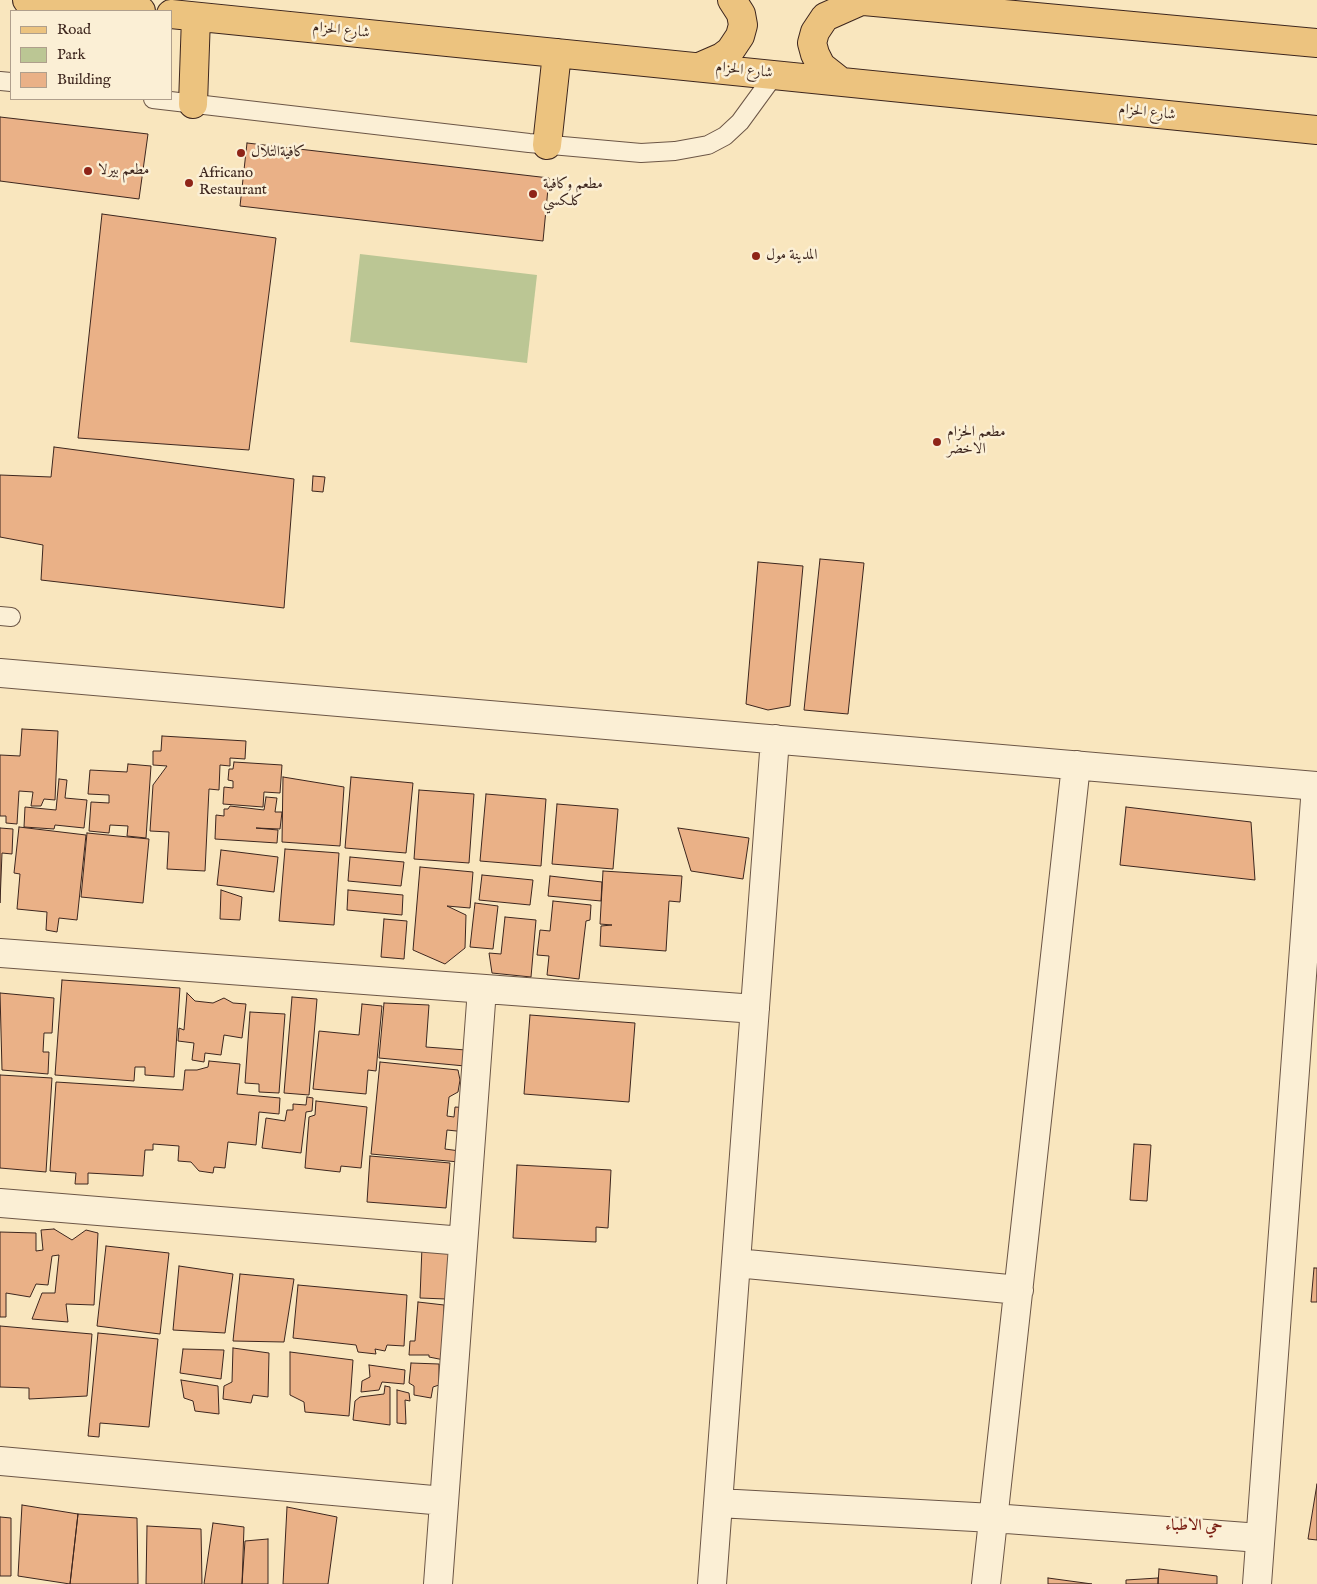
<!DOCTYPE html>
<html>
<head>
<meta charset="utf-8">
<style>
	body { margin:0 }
	#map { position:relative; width:1317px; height:1584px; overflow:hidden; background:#f9e6be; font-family:"IM FELL English",serif }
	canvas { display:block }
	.legend { position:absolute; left:10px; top:10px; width:162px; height:90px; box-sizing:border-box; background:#fbefd5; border:1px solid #af9f8c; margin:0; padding:6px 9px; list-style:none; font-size:15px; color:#3d261e }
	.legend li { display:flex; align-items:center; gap:10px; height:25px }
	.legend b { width:25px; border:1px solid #af9f8c }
</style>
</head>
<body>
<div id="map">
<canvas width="1317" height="1584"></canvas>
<ul class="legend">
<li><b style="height:6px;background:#ecc37f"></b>Road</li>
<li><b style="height:14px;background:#bbc694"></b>Park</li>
<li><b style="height:14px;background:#eab187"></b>Building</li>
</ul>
</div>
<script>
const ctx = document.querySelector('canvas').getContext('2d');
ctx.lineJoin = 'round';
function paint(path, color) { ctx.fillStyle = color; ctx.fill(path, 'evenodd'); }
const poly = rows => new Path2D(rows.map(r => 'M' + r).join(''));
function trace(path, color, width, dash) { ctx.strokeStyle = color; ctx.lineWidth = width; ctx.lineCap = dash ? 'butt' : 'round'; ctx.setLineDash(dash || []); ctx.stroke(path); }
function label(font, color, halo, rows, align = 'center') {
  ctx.font = font + ' "IM FELL English",Amiri,serif'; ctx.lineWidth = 5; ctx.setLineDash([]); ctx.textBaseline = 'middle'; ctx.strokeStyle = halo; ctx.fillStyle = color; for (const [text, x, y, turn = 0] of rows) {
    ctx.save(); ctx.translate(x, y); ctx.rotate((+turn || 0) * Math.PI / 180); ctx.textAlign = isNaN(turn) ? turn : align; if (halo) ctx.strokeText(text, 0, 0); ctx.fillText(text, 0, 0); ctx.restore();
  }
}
paint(poly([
	[360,254,537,275,527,363,350,342]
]), '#bbc694');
const building = poly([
	[0,117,148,134,139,199,0,181,0,117],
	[247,143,549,178,543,241,240,206,247,143],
	[102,214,276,238,249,450,78,438,102,214],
	[54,447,294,479,284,608,41,580,43,545,0,537,0,475,51,477,54,447],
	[313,476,325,477,323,492,312,491,313,476],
	[820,559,864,563,848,714,804,710,820,559],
	[758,562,803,566,790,706,768,710,746,704,758,562],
	[22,729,58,731,55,800,44,799,41,806,31,806,33,792,19,791,17,824,6,823,6,816,0,816,0,755,20,756,22,729],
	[162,736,246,741,245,759,230,758,230,766,220,765,219,790,209,789,205,871,167,869,169,832,150,831,153,785,167,766,153,765,153,751,161,751,162,736],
	[234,762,282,765,280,793,264,792,263,807,223,804,224,787,233,788,233,781,228,780,229,769,233,769,234,762],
	[128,764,151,766,146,838,127,836,128,826,110,825,109,833,89,831,91,802,109,803,109,795,88,794,90,770,127,772,128,764],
	[283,777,344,787,340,846,282,842,283,777],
	[351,777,413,783,406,853,345,848,351,777],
	[59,779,67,780,65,798,87,800,84,828,55,825,54,829,24,827,25,807,56,810,59,779],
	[419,790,474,794,469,863,414,859,419,790],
	[486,794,546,799,541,866,480,861,486,794],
	[266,797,277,798,275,812,282,812,280,829,256,828,278,830,277,843,215,839,216,815,224,816,224,809,228,809,230,806,264,810,266,797],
	[557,804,618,809,613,869,552,864,557,804],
	[1126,807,1251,822,1255,880,1120,865,1126,807],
	[19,827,86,835,77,920,59,918,57,932,46,930,47,912,17,909,20,874,14,873,19,827],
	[0,828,13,829,12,854,2,853,0,903,0,828],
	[678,828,749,838,743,879,691,871,678,828],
	[87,833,149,839,143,903,81,897,87,833],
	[285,849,339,853,334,925,279,921,285,849],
	[221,850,278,857,274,892,217,885,221,850],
	[350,857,404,862,401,886,348,881,350,857],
	[420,867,473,872,470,908,447,906,466,915,465,948,445,964,413,950,420,867],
	[603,871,682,876,680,902,669,901,666,951,600,946,601,926,612,925,600,924,603,871],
	[482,875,533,880,530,905,479,900,482,875],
	[550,876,602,882,601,901,548,896,550,876],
	[221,890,242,897,240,920,220,919,221,890],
	[348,890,403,895,402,915,347,910,348,890],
	[553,901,591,905,590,920,586,921,579,979,547,975,549,956,537,955,540,930,550,931,553,901],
	[475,903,498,906,493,949,470,947,475,903],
	[505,917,536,920,531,977,492,973,489,953,501,954,505,917],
	[384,919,407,921,404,959,381,957,384,919],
	[62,980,180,988,174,1077,145,1075,145,1067,135,1067,134,1081,55,1075,62,980],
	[0,993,54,998,52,1033,44,1033,43,1052,49,1052,48,1074,2,1070,0,993],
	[187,993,195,1001,213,1003,224,998,233,1003,246,1004,242,1038,224,1035,221,1055,205,1053,204,1062,192,1060,194,1043,178,1041,179,1028,184,1030,187,993],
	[292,997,317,999,309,1095,284,1093,292,997],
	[384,1003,429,1005,426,1047,466,1050,465,1066,379,1058,384,1003],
	[362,1004,382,1006,376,1071,368,1070,366,1094,313,1089,319,1031,359,1035,362,1004],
	[250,1012,285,1014,279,1093,259,1092,259,1084,245,1083,250,1012],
	[530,1015,635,1023,629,1102,524,1094,530,1015],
	[209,1061,240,1064,237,1094,280,1098,279,1114,259,1112,256,1145,228,1142,225,1168,214,1167,213,1173,199,1171,191,1162,178,1161,179,1146,153,1144,153,1150,145,1150,143,1176,88,1173,88,1184,75,1184,76,1173,50,1171,56,1082,183,1090,185,1070,197,1070,208,1067,209,1061],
	[380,1062,458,1070,460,1080,458,1092,449,1097,447,1116,454,1117,455,1107,469,1108,466,1132,447,1130,445,1149,460,1151,459,1162,371,1154,380,1062],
	[0,1075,52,1078,46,1172,0,1168,0,1075],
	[307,1097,313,1098,312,1111,306,1112,301,1153,262,1148,266,1118,285,1121,287,1110,293,1110,293,1104,306,1105,307,1097],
	[316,1101,367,1107,361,1168,341,1166,340,1172,305,1168,309,1117,315,1115,316,1101],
	[1134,1144,1151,1145,1147,1201,1130,1200,1134,1144],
	[370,1156,450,1163,446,1208,367,1202,370,1156],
	[517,1165,611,1170,608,1228,596,1227,596,1242,513,1238,517,1165],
	[54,1229,72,1240,86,1230,98,1233,94,1305,66,1304,68,1322,32,1319,42,1293,55,1293,59,1255,52,1256,48,1285,36,1284,30,1297,6,1293,6,1317,0,1317,0,1232,36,1233,36,1251,43,1250,41,1230,54,1229],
	[106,1246,169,1253,160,1334,97,1326,106,1246],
	[422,1247,450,1249,446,1299,420,1298,422,1247],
	[179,1266,233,1274,225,1333,173,1330,179,1266],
	[1314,1268,1317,1268,1317,1302,1311,1302,1314,1268],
	[240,1274,294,1279,284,1342,233,1341,240,1274],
	[298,1285,407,1295,404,1346,387,1345,385,1351,375,1349,376,1354,358,1352,356,1345,293,1338,298,1285],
	[418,1302,444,1305,444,1360,429,1357,429,1355,409,1355,410,1341,415,1341,418,1302],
	[0,1326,92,1334,87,1396,29,1399,29,1388,0,1387,0,1326],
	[98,1333,158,1339,149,1427,100,1423,99,1437,88,1436,98,1333],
	[233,1348,269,1353,268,1397,253,1395,251,1403,223,1399,224,1386,232,1382,233,1348],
	[183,1349,224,1350,221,1379,180,1373,183,1349],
	[290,1352,353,1360,349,1416,305,1412,304,1402,290,1395,290,1352],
	[411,1363,439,1364,439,1385,433,1387,431,1398,414,1395,414,1386,409,1383,411,1363],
	[369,1365,405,1370,404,1384,382,1382,379,1390,361,1392,362,1381,370,1377,369,1365],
	[181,1380,218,1386,219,1414,195,1411,193,1401,184,1398,181,1380],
	[385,1386,390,1387,390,1425,353,1420,355,1401,360,1397,384,1394,385,1386],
	[397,1390,409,1393,410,1401,405,1400,406,1424,397,1423,397,1390],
	[1317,1484,1317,1540,1308,1539,1317,1484],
	[22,1505,78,1514,70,1584,18,1576,22,1505],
	[287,1507,337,1517,328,1584,283,1584,287,1507],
	[78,1514,137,1518,138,1584,70,1584,78,1514],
	[0,1517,11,1518,11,1576,0,1576,0,1517],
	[213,1523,244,1527,242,1584,204,1584,213,1523],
	[147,1526,201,1529,202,1584,146,1584,147,1526],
	[268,1539,268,1584,242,1584,245,1541,268,1539],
	[1159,1569,1217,1576,1217,1584,1158,1584,1159,1569],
	[1048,1578,1092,1584,1048,1584,1048,1578],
	[1158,1578,1158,1584,1126,1584,1126,1580,1158,1578]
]);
paint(building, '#eab187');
trace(building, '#3d261e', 1);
const service = poly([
	[0,81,11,82],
	[153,99,529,143,641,153,675,151,708,145,725,136,740,122,775,74],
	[0,616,11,617]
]);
const minor = poly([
	[0,673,1317,786],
	[0,953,755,1009],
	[0,1203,463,1241],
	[736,1263,1019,1290],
	[0,1461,444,1501],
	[718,1503,993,1518,1260,1538],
	[438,1584,482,989],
	[712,1584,775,739],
	[986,1584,1076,765],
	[1257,1584,1316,786]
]);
const primary = poly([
	[27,0,141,11],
	[853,0,1317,43],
	[171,14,1317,130],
	[699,67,722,57,730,51,740,36,743,25,741,14,732,0],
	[840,81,821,66,815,54,812,43,815,32,825,17,861,1],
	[193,104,196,17],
	[547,145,557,53]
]);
trace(service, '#6c5646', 20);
trace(minor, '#6c5646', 30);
trace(primary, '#3d261e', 30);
trace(service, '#fbefd5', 18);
trace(minor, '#fbefd5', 28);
trace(primary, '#ecc37f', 28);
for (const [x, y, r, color] of [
	[241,153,5,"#8f2418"],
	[88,171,5,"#8f2418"],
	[189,183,5,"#8f2418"],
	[533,194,5,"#8f2418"],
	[756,256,5,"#8f2418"],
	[937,442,5,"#8f2418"]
]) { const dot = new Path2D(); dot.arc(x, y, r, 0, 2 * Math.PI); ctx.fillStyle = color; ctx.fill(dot); trace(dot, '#fbefd5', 2); }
label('15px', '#3d261e', '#fbefd5', [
	["شارع الحزام",341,31,6],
	["شارع الحزام",744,71,6],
	["شارع الحزام",1147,113,6]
]);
label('15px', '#3d261e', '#fbefd5', [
	["كافيةالتلال",251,153],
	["مطعم بيرلا",98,171],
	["Africano",199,174],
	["Restaurant",199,191],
	["مطعم وكافية",543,185],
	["كلكسي",543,202],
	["المدينة مول",766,256],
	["مطعم الحزام",947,433],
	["الاخضر",947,450]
], 'left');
label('bold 16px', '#7a1f14', '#fbefd5', [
	["حي الاطباء",1194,1527]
]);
</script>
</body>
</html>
